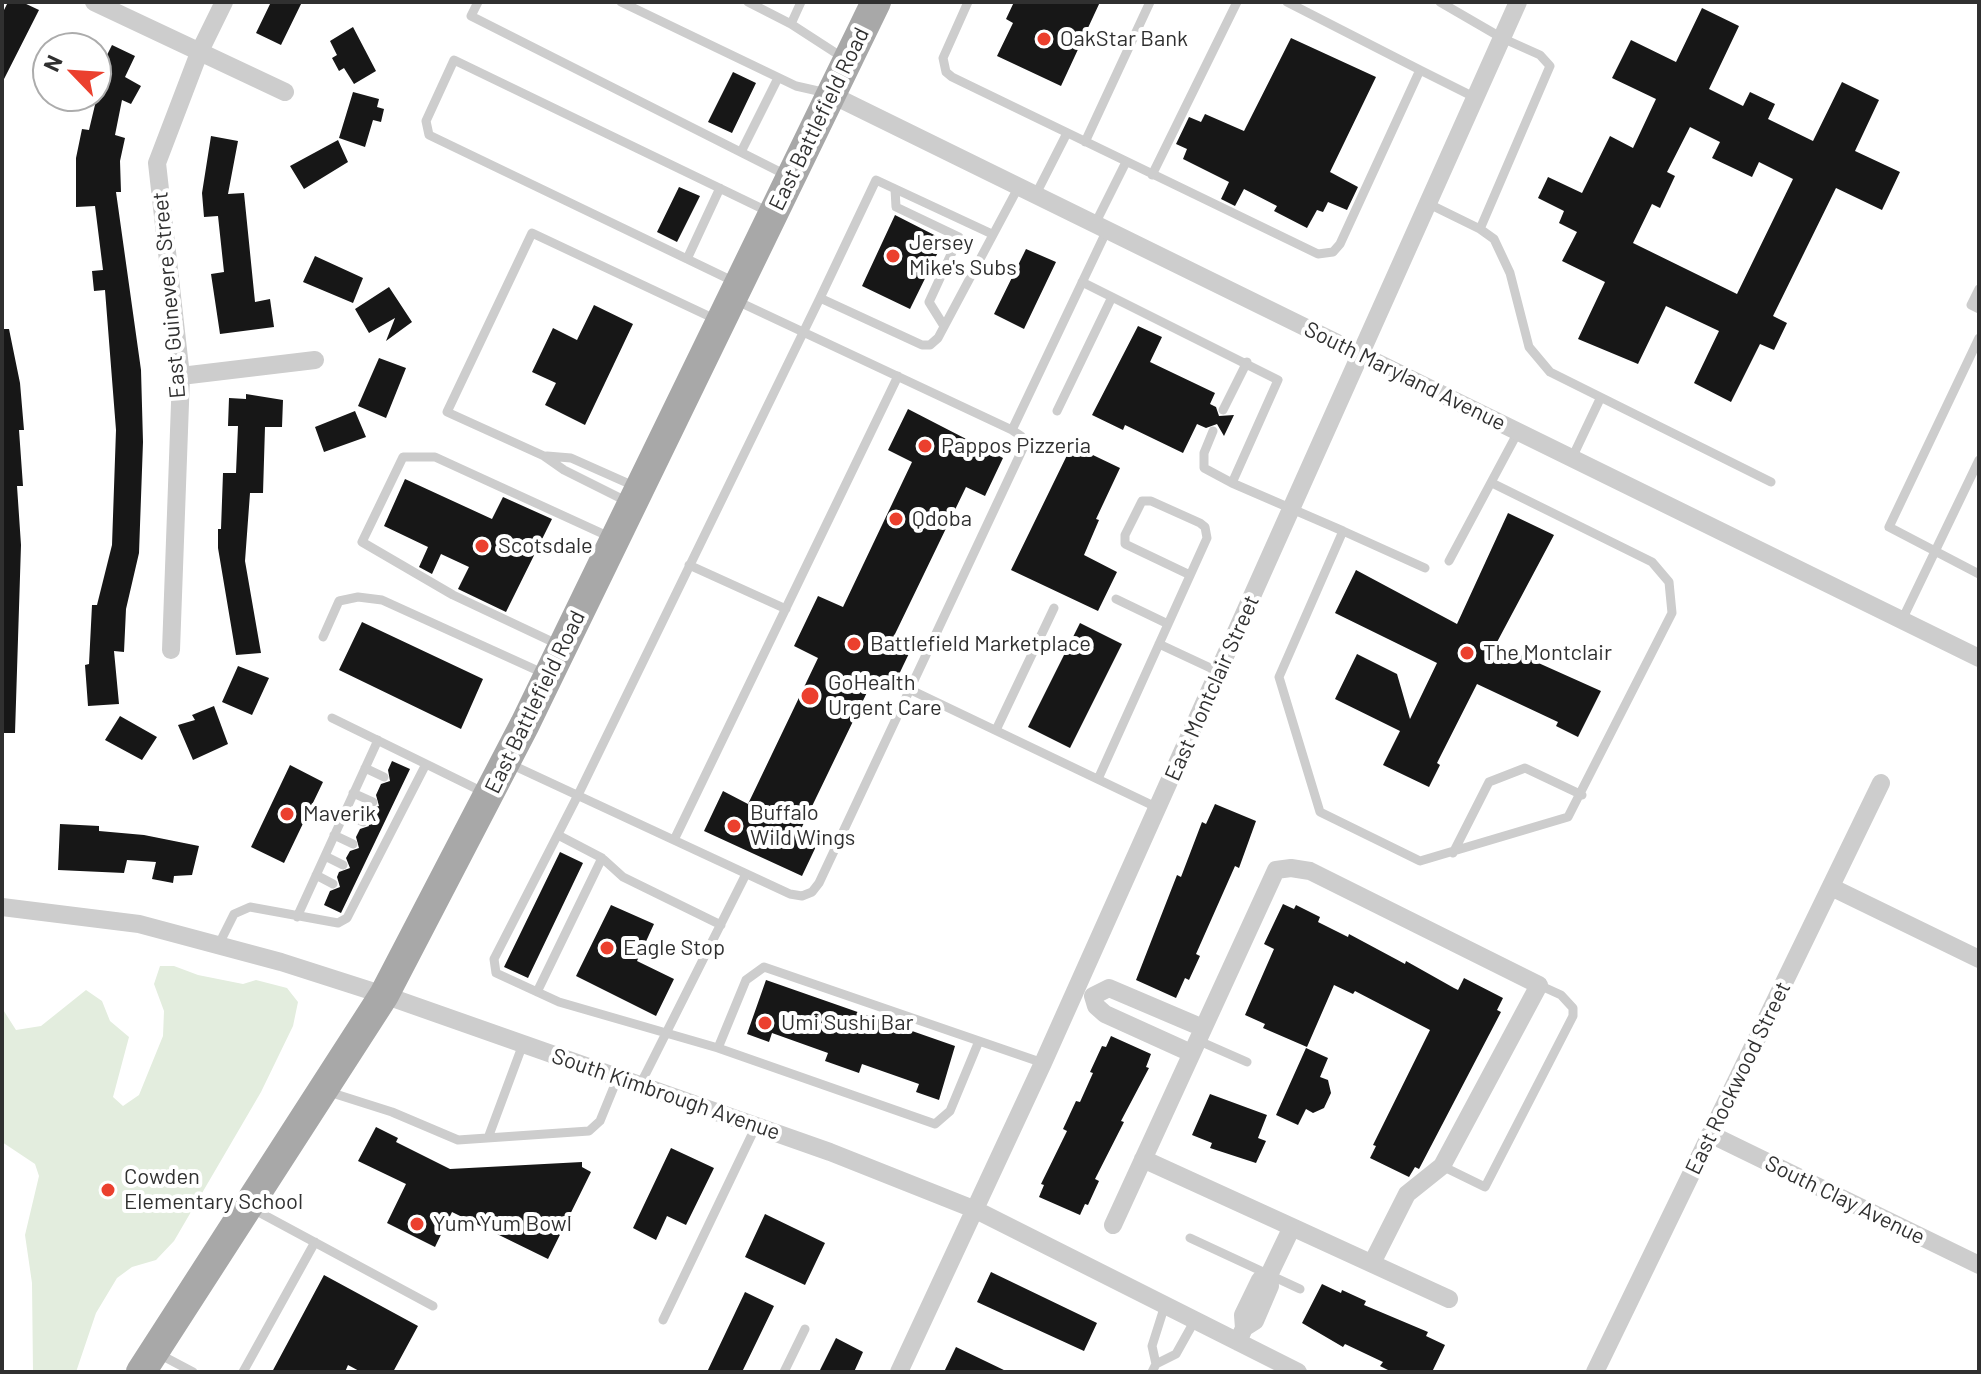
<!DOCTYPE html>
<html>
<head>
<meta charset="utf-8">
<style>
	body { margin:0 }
	#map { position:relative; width:1981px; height:1374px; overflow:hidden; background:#fff; font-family:Barlow,sans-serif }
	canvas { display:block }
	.frame { position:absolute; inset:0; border:4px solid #303030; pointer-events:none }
	.north { position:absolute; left:32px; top:32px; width:80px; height:80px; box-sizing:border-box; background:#fff; border:2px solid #acacac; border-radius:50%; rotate:295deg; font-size:22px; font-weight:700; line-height:32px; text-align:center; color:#303030 }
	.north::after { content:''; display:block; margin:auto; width:28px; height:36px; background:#eb402e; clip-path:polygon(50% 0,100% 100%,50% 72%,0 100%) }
</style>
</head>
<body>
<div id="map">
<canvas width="1981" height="1374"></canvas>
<div class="frame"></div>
<div class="north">N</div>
</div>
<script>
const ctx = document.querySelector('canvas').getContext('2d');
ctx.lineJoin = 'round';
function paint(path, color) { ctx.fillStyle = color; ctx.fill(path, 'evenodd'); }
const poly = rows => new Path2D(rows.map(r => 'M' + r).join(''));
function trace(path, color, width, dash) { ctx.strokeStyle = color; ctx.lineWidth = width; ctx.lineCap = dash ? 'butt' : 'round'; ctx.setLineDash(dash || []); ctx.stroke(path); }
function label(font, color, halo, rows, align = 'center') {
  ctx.font = font + ' Barlow,sans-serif'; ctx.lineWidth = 8; ctx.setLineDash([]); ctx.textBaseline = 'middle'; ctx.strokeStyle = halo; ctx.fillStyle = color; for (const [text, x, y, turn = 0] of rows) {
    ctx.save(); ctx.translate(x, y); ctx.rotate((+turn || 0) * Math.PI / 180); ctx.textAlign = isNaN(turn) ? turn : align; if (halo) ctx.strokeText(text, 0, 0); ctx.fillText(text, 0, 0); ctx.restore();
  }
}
paint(poly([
	[160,966,174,966,198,975,243,984,256,980,287,988,298,1002,293,1026,261,1092,174,1241,156,1260,132,1267,117,1278,96,1313,76,1372,33,1372,32,1283,25,1235,39,1176,35,1164,2,1142,2,1008,16,1030,41,1026,86,990,102,1001,110,1021,129,1037,113,1097,123,1106,139,1095,163,1036,164,1011,154,984]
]), '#e3edde');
paint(poly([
	[8,2,22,2,39,10,2,83,2,14],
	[271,2,302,2,281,45,256,33],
	[1014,2,1100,2,1061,86,997,56,1013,23,1006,19],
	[1702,8,1739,26,1709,89,1743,106,1750,92,1775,104,1768,119,1813,141,1842,82,1879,100,1855,151,1900,172,1882,210,1836,188,1773,316,1787,323,1774,350,1760,344,1731,402,1694,383,1719,331,1666,306,1638,364,1578,339,1605,282,1562,261,1577,232,1559,223,1564,211,1538,198,1548,177,1582,193,1610,136,1633,148,1656,99,1612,78,1631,40,1676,62],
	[1690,127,1720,142,1712,158,1752,177,1759,162,1793,179,1737,294,1633,243,1652,204,1660,208,1675,176,1667,172],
	[353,27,376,71,354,84,344,68,339,71,332,58,337,55,330,41],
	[1291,38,1376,77,1330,172,1358,187,1347,210,1328,202,1323,212,1317,210,1307,228,1274,211,1277,206,1244,189,1235,206,1221,199,1229,182,1183,159,1187,149,1176,144,1189,117,1201,122,1205,114,1244,131],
	[112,45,135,56,125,77,141,86,131,104,122,100,115,135,125,138,120,161,121,192,116,192,141,370,143,442,139,553,126,609,124,652,114,651,119,704,88,706,85,665,89,664,92,605,97,605,112,545,116,430,105,290,94,291,92,271,103,270,95,206,76,207,76,158,82,129,89,130,99,88,96,77],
	[733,72,756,83,732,133,708,122],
	[353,92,379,99,377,107,384,109,381,122,373,120,365,147,339,138],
	[211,136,238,141,228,194,244,193,255,302,270,299,274,327,220,334,211,274,224,272,218,216,204,217,202,193],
	[338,140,348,162,304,189,290,166],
	[679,187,700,196,677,242,657,232],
	[895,215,944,240,910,309,862,286],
	[1026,249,1056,262,1024,329,994,314],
	[315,256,363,278,353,303,303,282],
	[389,287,412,322,386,341,395,318,369,333,355,309],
	[594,305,633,324,585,425,545,405,556,383,532,372,553,328,577,340],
	[1138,326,1162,337,1150,362,1215,393,1210,404,1216,407,1219,416,1234,415,1224,436,1217,424,1206,428,1197,424,1183,453,1125,425,1123,430,1092,415],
	[2,329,9,329,20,383,24,430,19,430,23,486,17,486,21,545,15,733,2,733],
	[379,358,406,368,386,418,358,406],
	[246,394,283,400,282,427,265,427,263,493,250,493,245,561,261,653,236,655,218,548,218,529,221,529,223,473,236,473,238,426,228,426,229,398,246,399],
	[908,409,1003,458,985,496,966,487,895,634,914,643,891,691,872,682,801,829,820,838,802,876,704,831,723,791,748,804,818,658,794,646,818,596,843,607,912,462,888,450],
	[355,411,366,437,324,452,315,427],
	[1072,445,1120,468,1096,519,1099,520,1084,555,1117,572,1098,611,1011,570],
	[405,479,492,519,503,497,552,519,506,612,458,589,469,567,441,554,432,574,419,567,428,547,384,526],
	[1508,513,1554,535,1496,644,1601,691,1578,737,1556,726,1558,722,1477,684,1437,763,1440,765,1429,787,1383,765,1400,731,1335,699,1357,654,1397,674,1410,719,1437,663,1335,613,1356,570,1457,624],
	[362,622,483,679,461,729,339,670],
	[1080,623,1122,644,1070,748,1028,727],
	[238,666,269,678,252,715,222,702],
	[214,706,228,744,193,760,178,725,195,720,192,715],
	[120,716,157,737,142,760,105,740],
	[392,761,410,769,341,913,324,905,330,891,340,887,337,877,339,872,350,868,346,858,350,851,359,848,356,837,360,829,369,826,366,815,369,809,379,806,376,795,381,784,390,781,388,770],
	[290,765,323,782,284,863,251,847],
	[1215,804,1256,821,1239,868,1235,866,1196,954,1200,956,1189,980,1185,978,1176,998,1136,980,1177,875,1181,877,1202,822,1206,824],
	[60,824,99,826,99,831,144,835,199,846,192,875,174,876,173,883,152,879,156,862,127,860,124,873,58,870],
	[560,852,583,863,528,978,504,967],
	[1283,904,1294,909,1296,905,1320,917,1318,922,1348,937,1349,934,1405,964,1406,961,1454,988,1458,990,1464,978,1503,998,1497,1010,1501,1012,1419,1169,1415,1167,1409,1177,1370,1158,1376,1146,1373,1145,1430,1030,1355,991,1353,994,1334,985,1307,1047,1263,1028,1265,1024,1245,1015,1274,949,1264,944],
	[611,905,654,924,637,961,674,979,656,1016,576,976],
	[766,980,955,1046,939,1100,916,1092,919,1084,862,1064,859,1073,825,1061,828,1053,772,1033,769,1042,747,1034],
	[1111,1036,1151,1054,1146,1067,1149,1068,1121,1121,1124,1122,1095,1179,1099,1181,1088,1205,1085,1204,1080,1215,1039,1197,1044,1185,1041,1184,1067,1131,1063,1129,1076,1101,1080,1102,1093,1073,1090,1072,1102,1046,1106,1047],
	[1306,1048,1328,1058,1320,1077,1328,1080,1331,1093,1324,1108,1313,1113,1306,1109,1298,1125,1276,1115],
	[1210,1094,1267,1115,1258,1138,1266,1141,1256,1163,1210,1148,1212,1143,1192,1135],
	[376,1127,398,1138,396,1142,450,1169,582,1162,582,1167,591,1172,548,1259,452,1212,435,1247,387,1223,406,1184,358,1161],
	[671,1148,714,1168,686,1225,667,1216,656,1240,633,1228],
	[765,1214,825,1243,805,1285,745,1257],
	[991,1272,1097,1323,1084,1351,977,1302],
	[324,1275,418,1326,393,1372,361,1372,348,1365,345,1372,272,1372],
	[1322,1284,1341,1293,1342,1290,1366,1301,1364,1305,1428,1332,1426,1336,1445,1345,1432,1372,1392,1372,1380,1366,1383,1362,1345,1344,1343,1347,1302,1323],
	[745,1292,774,1306,742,1372,707,1372],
	[836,1338,863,1352,854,1372,819,1372],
	[956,1347,1008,1372,944,1372]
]), '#171717');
trace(poly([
	[478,2,471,16,786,175],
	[621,2,796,86,827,93],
	[748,2,791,24,845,59],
	[968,2,943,58,946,72,952,77,1318,254,1333,252,1340,244,1420,70,1476,98],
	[1287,2,1420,70],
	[1440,2,1502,38,1540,55,1550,66,1480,229],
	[791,24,801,2],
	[1085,142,1150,2],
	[741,152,778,78],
	[1152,175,1237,2],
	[1019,186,938,338,930,345,922,345,820,298,578,795,494,959,496,973,559,1002,718,1048,746,980,764,967,1043,1063],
	[895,189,896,207,959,237,929,302,944,326],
	[1036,194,1067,133],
	[1429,204,1480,229,1494,239,1510,273,1529,347,1550,372,1771,482],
	[1095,224,1126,162],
	[687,259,720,188],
	[1082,282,1278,380,1232,483,1343,531,1279,677,1320,812,1420,861,1568,817,1672,613,1669,582,1652,562,1492,483],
	[737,283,429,135,426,121,454,60,769,212],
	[1979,289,1971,305,1979,309],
	[820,298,876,180,992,234],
	[1979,338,1889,527,1979,574],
	[1223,410,1247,362],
	[1057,411,1112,297],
	[1012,430,1107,230],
	[1213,431,1204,453,1204,468,1232,483],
	[547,456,571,458,634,486],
	[1572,458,1600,399],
	[628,502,564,470,544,456,447,412,532,233,717,320],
	[1343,531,1425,568],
	[1449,561,1518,432],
	[689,565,786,609],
	[1116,599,1168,624],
	[1902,620,1979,460],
	[323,637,339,601,358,597,382,600,545,674],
	[557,644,453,595,362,542,403,457,435,457,612,538],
	[1159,644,1219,672],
	[911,690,1158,808],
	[332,718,426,764],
	[996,730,1054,608],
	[508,763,790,894,802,896,812,892,819,883,1024,446,1021,436,1012,430,737,301],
	[365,768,384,777],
	[1098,779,1207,538,1205,527,1200,523,1151,501,1142,501,1125,535,1125,544,1190,575],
	[353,793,373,802],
	[344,813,363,822],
	[334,835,353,844],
	[558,835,602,858,623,877,721,925],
	[674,840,898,376],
	[1453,853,1489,782,1525,768,1582,795],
	[325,856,343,865],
	[316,875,333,884],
	[297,917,378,740],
	[219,944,234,914,250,907,338,923,347,918,426,764,483,792],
	[537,992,602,858],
	[1197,1040,1247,1062],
	[718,1048,935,1124,950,1111,979,1041],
	[640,1085,746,874],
	[326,1091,392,1112,458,1140,589,1131,600,1121,618,1077],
	[488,1138,523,1044],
	[1442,1166,1485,1187,1573,1016,1573,1008,1561,995,1539,985],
	[253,1209,433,1306],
	[1190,1238,1300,1289],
	[663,1320,756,1126],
	[157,1353,193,1372],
	[1156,1364,1176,1354,1195,1320],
	[243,1372,315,1242],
	[784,1372,805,1329],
	[1152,1372,1156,1364,1152,1346,1165,1305]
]), '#cdcdcd', 9);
trace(poly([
	[94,2,285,92],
	[830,94,1979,658],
	[181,376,315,360],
	[171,650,181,376,157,163,199,53,224,2],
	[1831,887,1979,959],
	[2,907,139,924,281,962,384,995,830,1152,976,1210,1298,1372],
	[1093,996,1109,988,1203,1028],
	[1093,996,1096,1006,1105,1014,1191,1053],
	[1710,1134,1979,1265],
	[1143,1159,1292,1227,1269,1275,1270,1286,1255,1321,1244,1328,1238,1342],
	[1113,1225,1276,870,1291,868,1310,871,1539,985,1442,1166,1407,1194,1372,1263],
	[1292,1227,1449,1299],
	[1244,1328,1243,1315,1260,1280],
	[899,1372,1043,1063,1518,2],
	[1595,1372,1881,783]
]), '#cdcdcd', 18);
trace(poly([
	[141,1372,384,995,525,724,876,2]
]), '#a8a8a8', 30);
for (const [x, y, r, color] of [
	[1044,39,8,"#eb402e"],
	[893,256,8,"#eb402e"],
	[925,446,8,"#eb402e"],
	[896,519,8,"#eb402e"],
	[482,546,8,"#eb402e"],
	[854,644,8,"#eb402e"],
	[1467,653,8,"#eb402e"],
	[810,696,10,"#eb402e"],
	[287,814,8,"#eb402e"],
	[734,826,8,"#eb402e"],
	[607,948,8,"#eb402e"],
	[765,1023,8,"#eb402e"],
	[108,1190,8,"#eb402e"],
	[417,1224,8,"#eb402e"]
]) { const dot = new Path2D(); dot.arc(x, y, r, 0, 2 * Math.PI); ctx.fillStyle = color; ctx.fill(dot); trace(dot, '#fff', 3); }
label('22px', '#303030', '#fff', [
	["OakStar Bank",1060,39],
	["Jersey",909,243],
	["Mike's Subs",909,268],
	["Pappos Pizzeria",941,446],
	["Qdoba",912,519],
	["Scotsdale",498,546],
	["Battlefield Marketplace",870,644],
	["The Montclair",1483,653],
	["GoHealth",828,683],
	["Urgent Care",828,708],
	["Buffalo",750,813],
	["Wild Wings",750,838],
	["Maverik",303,814],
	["Eagle Stop",623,948],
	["Umi Sushi Bar",781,1023],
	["Cowden",124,1177],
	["Elementary School",124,1202],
	["Yum Yum Bowl",433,1224]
], 'left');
label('22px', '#303030', '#fff', [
	["East Battlefield Road",819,119,-64],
	["East Guinevere Street",169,295,-95],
	["South Maryland Avenue",1405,376,26],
	["East Montclair Street",1212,688,-66],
	["East Battlefield Road",535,702,-64],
	["East Rockwood Street",1738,1078,-64],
	["South Kimbrough Avenue",666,1094,19],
	["South Clay Avenue",1845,1200,26]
]);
</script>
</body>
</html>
